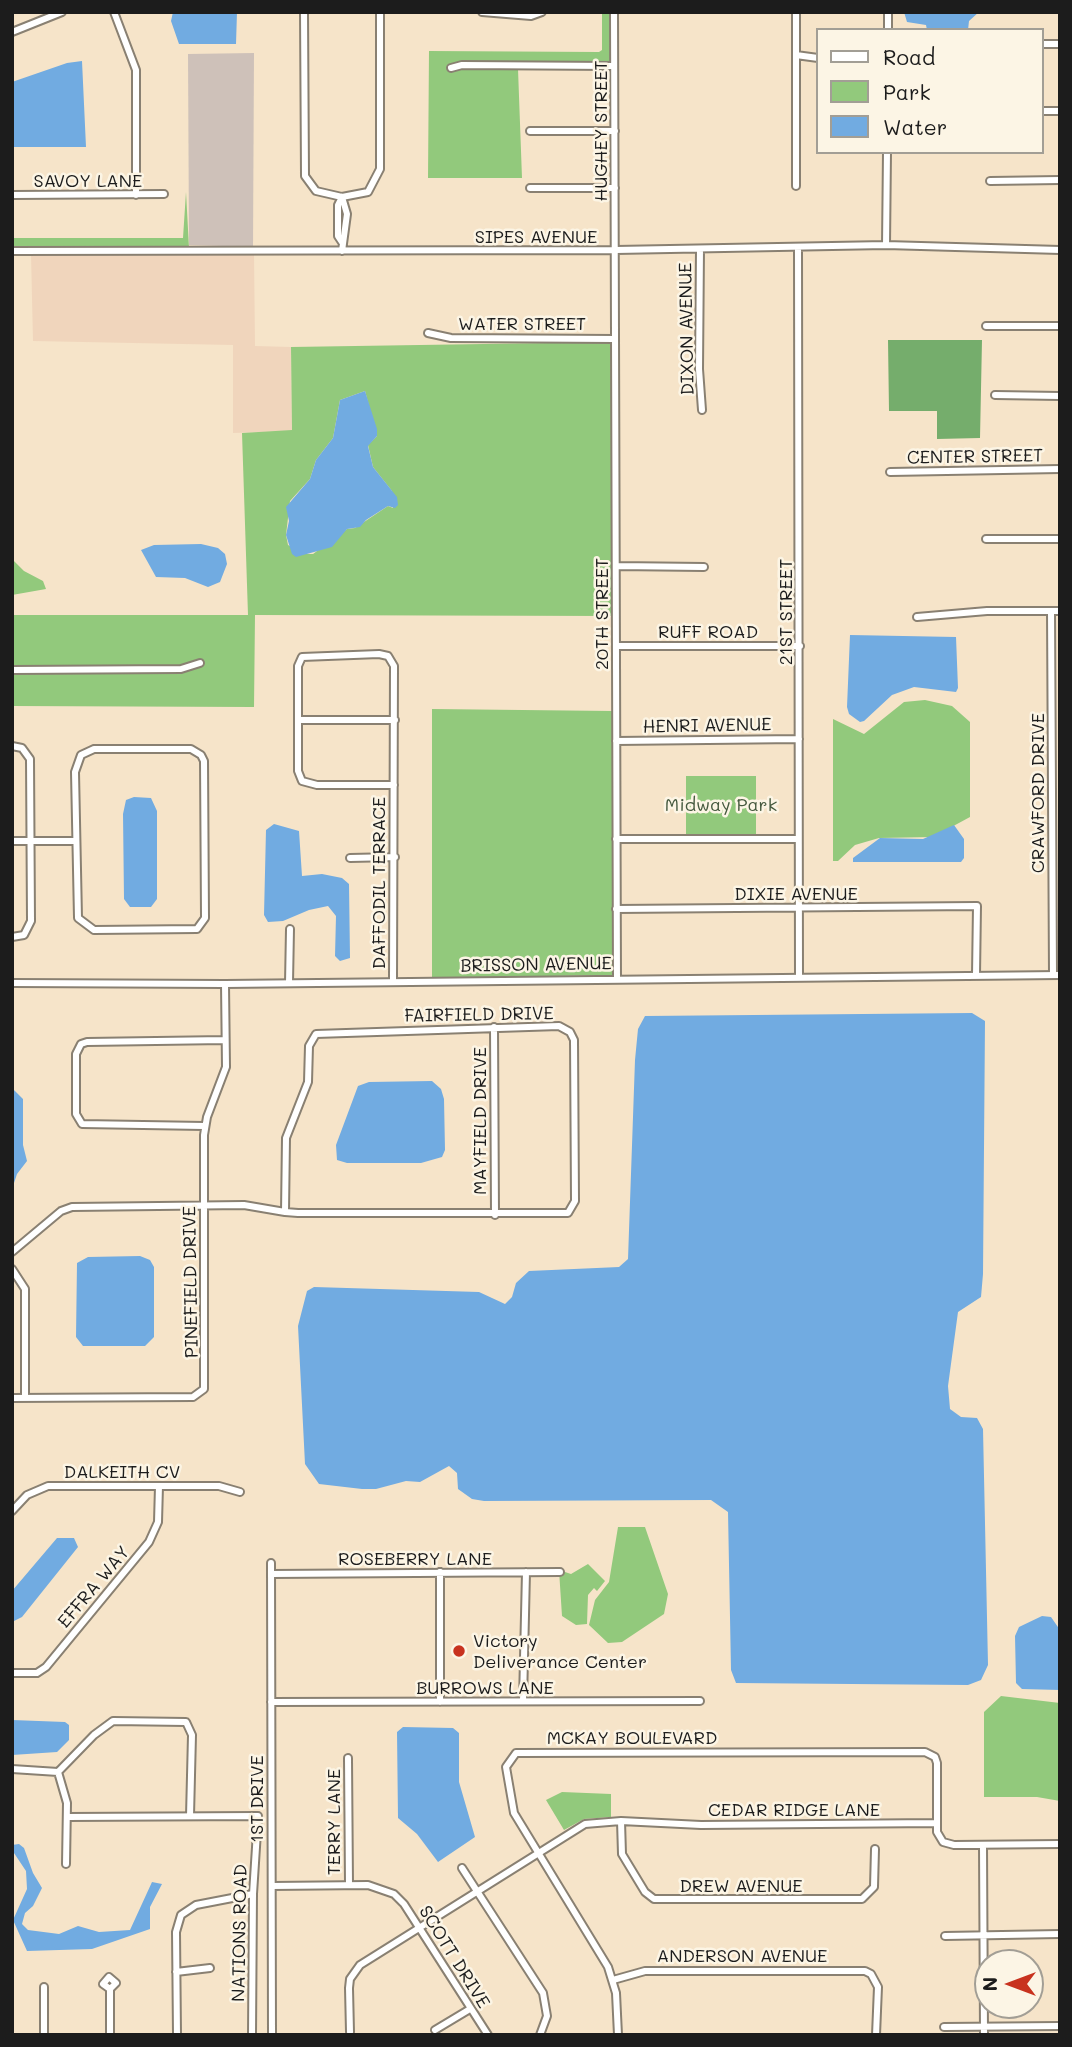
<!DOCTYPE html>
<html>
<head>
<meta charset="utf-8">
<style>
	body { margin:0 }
	#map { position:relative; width:1072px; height:2047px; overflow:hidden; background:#f6e4c9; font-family:Mali,sans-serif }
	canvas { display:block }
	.frame { position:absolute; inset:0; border:14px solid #1c1c1c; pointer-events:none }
	.legend { position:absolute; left:816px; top:28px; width:228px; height:126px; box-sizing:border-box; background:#fcf5e5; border:2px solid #a29e95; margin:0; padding:9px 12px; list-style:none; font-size:21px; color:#1c1c1c }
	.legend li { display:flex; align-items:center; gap:14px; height:35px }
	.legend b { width:35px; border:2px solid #a29e95 }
	.north { position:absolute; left:974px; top:1949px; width:70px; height:70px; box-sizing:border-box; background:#fcf5e5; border:2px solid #a29e95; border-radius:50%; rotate:270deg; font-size:19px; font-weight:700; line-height:28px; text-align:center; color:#1c1c1c }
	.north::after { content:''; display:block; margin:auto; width:24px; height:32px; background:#c8321e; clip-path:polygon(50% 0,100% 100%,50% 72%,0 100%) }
</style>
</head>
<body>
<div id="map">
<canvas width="1072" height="2047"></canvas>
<div class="frame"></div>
<ul class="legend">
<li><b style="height:9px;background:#fff"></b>Road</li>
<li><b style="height:19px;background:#92c97c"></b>Park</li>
<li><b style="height:19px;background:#71abe1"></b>Water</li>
</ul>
<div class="north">N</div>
</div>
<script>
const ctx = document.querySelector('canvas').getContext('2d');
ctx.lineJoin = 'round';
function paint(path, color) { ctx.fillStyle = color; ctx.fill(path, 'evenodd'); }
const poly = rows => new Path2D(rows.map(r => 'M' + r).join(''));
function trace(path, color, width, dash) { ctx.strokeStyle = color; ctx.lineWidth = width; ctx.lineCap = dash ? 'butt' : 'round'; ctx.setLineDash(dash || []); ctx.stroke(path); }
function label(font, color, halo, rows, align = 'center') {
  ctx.font = font + ' Mali,sans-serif'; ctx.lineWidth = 5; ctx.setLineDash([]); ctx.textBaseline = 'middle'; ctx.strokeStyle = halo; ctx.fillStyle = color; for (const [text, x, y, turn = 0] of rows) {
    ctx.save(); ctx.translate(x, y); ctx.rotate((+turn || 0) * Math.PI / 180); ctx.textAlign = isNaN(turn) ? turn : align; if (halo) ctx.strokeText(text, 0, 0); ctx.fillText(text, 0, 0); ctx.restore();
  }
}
paint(poly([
	[31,254,254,254,255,346,291,347,292,431,233,433,233,345,33,341]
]), '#f0d5bc');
paint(poly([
	[254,53,253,247,189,245,188,54]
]), '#cec1b9');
paint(poly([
	[602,12,611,12,610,63,462,62,447,66,449,71,462,68,518,69,522,178,428,178,429,51,599,52,602,50],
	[186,192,189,248,12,248,12,238,183,238],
	[612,342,612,616,255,615,254,707,12,706,12,673,180,672,204,664,201,659,180,666,12,667,12,615,248,615,242,433,292,430,291,347],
	[365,391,377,436,368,445,373,467,392,491,393,508,388,506,355,528,347,529,313,554,305,554,288,545,286,535,290,501,310,479,316,460,333,438,340,400],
	[12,559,24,571,43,581,46,589,12,595],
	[925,700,952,706,970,722,970,817,933,837,879,838,855,845,838,861,833,861,833,719,864,734,904,702],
	[432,709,612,711,614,975,432,978],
	[686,776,756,776,756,834,686,835],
	[618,1527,645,1527,668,1594,664,1614,622,1642,608,1643,589,1625,595,1600,609,1582],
	[588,1564,605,1581,597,1591,594,1588,588,1595,587,1624,576,1625,562,1616,559,1570,571,1574],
	[1001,1696,1060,1703,1060,1801,1037,1797,984,1797,984,1712],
	[562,1792,611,1794,611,1817,584,1819,564,1830,546,1800]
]), '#92c97c');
paint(poly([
	[888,340,982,340,980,438,937,439,937,411,889,411]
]), '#75ad6c');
paint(poly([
	[173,12,237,12,236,44,179,44,171,21],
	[904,12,979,12,969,21,968,30,927,30,926,25,907,22],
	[82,61,86,147,12,147,12,82,67,63],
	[365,391,377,429,377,436,368,446,373,467,397,497,398,505,395,508,388,506,366,520,360,527,347,529,332,547,296,557,292,554,286,535,289,521,286,507,310,479,316,460,333,438,340,400],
	[201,544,218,548,225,554,227,564,220,582,208,587,185,578,156,577,141,550,154,545],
	[850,635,956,637,958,688,956,692,914,687,892,695,864,721,860,722,849,714,847,707],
	[134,797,151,798,157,811,157,899,151,907,130,907,124,899,123,814,126,800],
	[274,824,299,831,302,876,322,874,342,878,349,884,350,958,340,961,335,956,336,916,328,906,309,910,283,921,268,922,264,915,266,830],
	[954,825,964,839,964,858,961,862,853,862,853,858,880,838,923,839],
	[972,1013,985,1021,983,1274,981,1297,958,1312,948,1386,950,1409,961,1417,977,1418,983,1429,988,1665,981,1680,968,1685,736,1683,731,1670,728,1512,711,1500,484,1501,472,1499,458,1489,457,1473,449,1466,420,1482,406,1481,376,1489,362,1489,319,1484,305,1464,298,1326,307,1291,314,1287,479,1292,505,1304,512,1297,516,1283,529,1271,619,1267,628,1259,635,1060,638,1029,645,1016],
	[432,1081,441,1089,444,1099,445,1150,442,1157,421,1163,347,1163,337,1160,336,1145,358,1086,369,1082],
	[12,1088,23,1099,23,1145,27,1161,17,1174,12,1189],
	[140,1256,150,1260,154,1267,154,1337,145,1346,83,1346,76,1337,77,1263,88,1257],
	[57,1538,74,1538,78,1547,22,1617,12,1622,12,1591],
	[1042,1616,1051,1617,1060,1630,1060,1690,1022,1689,1016,1683,1015,1636,1019,1627],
	[12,1720,65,1722,69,1725,69,1740,57,1752,12,1755],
	[403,1727,453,1728,459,1733,459,1782,475,1837,438,1862,417,1834,398,1818,397,1732],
	[19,1844,24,1848,33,1873,42,1888,33,1906,25,1913,22,1924,28,1930,59,1934,78,1926,99,1932,130,1930,152,1882,162,1884,150,1907,150,1929,92,1949,27,1951,13,1920,27,1889,26,1871,12,1850,12,1845]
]), '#71abe1');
const minor = poly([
	[114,12,136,70,136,195],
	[304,12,305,176,316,191,342,197,368,192,380,169,380,12],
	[482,12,531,16,542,12],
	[614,12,617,978],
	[796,12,796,186],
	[888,30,888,12],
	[12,32,62,12],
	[1042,44,1060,44],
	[796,55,818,58],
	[451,68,462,65,614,66],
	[1042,111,1060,111],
	[530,131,615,131],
	[990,181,1060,180],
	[530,188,615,188],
	[12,195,164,194],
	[342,197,347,214,342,251],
	[342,197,338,205,338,236,342,242],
	[886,245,887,152],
	[798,247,799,977],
	[700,249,699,369,702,410],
	[12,251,616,250,886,245,1060,250],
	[986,326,1060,326],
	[428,333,451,338,615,339],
	[995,395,1060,396],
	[890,472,1060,469],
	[986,539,1060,539],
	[616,566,704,567],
	[1051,611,1053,975],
	[917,617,987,611,1060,611],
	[616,646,800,646],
	[12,670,181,669,200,663],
	[298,720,395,720],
	[616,741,799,739],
	[12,746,22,748,30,759,31,921,24,935,12,937],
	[94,749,191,749,201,755,204,761,205,918,197,929,94,930,78,918,75,772,81,755,94,749],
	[616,839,797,839],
	[12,841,76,841],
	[350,858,395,857],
	[616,909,977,906,976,975],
	[393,981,394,666,388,656,379,654,302,657,298,666,298,771,302,781,317,785,394,785],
	[12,983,225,984,1060,975],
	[289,983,290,929],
	[494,1027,495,1215],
	[204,1126,82,1124,76,1114,76,1054,81,1044,87,1042,225,1040],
	[12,1252,61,1211,72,1207,244,1205,285,1212,298,1213,568,1213,575,1201,574,1040,570,1032,559,1026,316,1034,309,1046,308,1082,286,1138,285,1212],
	[12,1269,25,1289,25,1398],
	[12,1398,193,1397,204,1389,204,1135,207,1117,226,1067,225,984],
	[12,1511,27,1495,48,1486,219,1486,240,1492],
	[271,1563,272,2035],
	[271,1574,560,1572],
	[12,1673,37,1673,46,1667,149,1542,158,1522,159,1486],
	[523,1701,526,1572],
	[271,1702,700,1701],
	[440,1702,440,1572],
	[348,1758,349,1885],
	[12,1769,58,1772],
	[58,1772,94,1735,113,1721,186,1722,192,1735,190,1816],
	[58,1772,67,1803,66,1864],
	[67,1817,258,1816,253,1894,252,2035],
	[621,1821,622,1854,645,1892,654,1899,862,1899,874,1887,875,1849],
	[983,1845,984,2035],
	[462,1868,543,1993,547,2016,540,2035],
	[272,1886,368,1885,394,1894,404,1904,488,2035],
	[945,1936,1060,1934],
	[176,1972,210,1968],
	[613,1980,645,1971,865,1971,871,1974,878,1987,876,2035],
	[44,1987,44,2035],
	[944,2027,1060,2026],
	[435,2030,470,2009],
	[350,2032,349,1988,350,1979,360,1965,585,1824,621,1821,701,1825,937,1823],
	[110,2035,110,1989,116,1983,109,1977,103,1984,110,1989],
	[177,2035,176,1932,181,1915,196,1905,253,1894],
	[618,2035,616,1993,608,1967,514,1813,506,1767,516,1753,925,1752,935,1757,937,1763,937,1832,943,1842,954,1845,1060,1844]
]);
trace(minor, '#898072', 10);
trace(minor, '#fff', 6);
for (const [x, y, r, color] of [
	[459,1651,7,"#c8321e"]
]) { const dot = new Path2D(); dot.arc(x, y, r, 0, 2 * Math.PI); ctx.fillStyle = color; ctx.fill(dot); trace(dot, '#fcf5e5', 2.5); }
label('18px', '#1c1c1c', '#fcf5e5', [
	["HUGHEY STREET",601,131,-90],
	["SAVOY LANE",88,181],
	["SIPES AVENUE",536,237],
	["WATER STREET",522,324],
	["DIXON AVENUE",687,329,-91],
	["CENTER STREET",975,457,-1],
	["21ST STREET",786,612,-90],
	["20TH STREET",602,614,-90],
	["RUFF ROAD",708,632],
	["HENRI AVENUE",707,726,-1],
	["CRAWFORD DRIVE",1038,793,-90],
	["DAFFODIL TERRACE",379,883,-90],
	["DIXIE AVENUE",796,894],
	["BRISSON AVENUE",536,965,-1],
	["FAIRFIELD DRIVE",479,1015,-1],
	["MAYFIELD DRIVE",480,1121,-90],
	["PINEFIELD DRIVE",191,1282,-91],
	["DALKEITH CV",122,1472],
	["ROSEBERRY LANE",415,1559],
	["EFFRA WAY",94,1587,-50],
	["BURROWS LANE",485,1688],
	["MCKAY BOULEVARD",632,1738],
	["1ST DRIVE",257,1799,-90],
	["CEDAR RIDGE LANE",794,1810],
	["TERRY LANE",334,1822,-90],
	["DREW AVENUE",741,1886],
	["NATIONS ROAD",240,1933,-89],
	["ANDERSON AVENUE",742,1956],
	["SCOTT DRIVE",454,1957,58]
]);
label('18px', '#45593e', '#fcf5e5', [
	["Midway Park",721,805]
]);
label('18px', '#1c1c1c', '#fcf5e5', [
	["Victory",473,1641],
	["Deliverance Center",473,1662]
], 'left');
</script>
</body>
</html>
